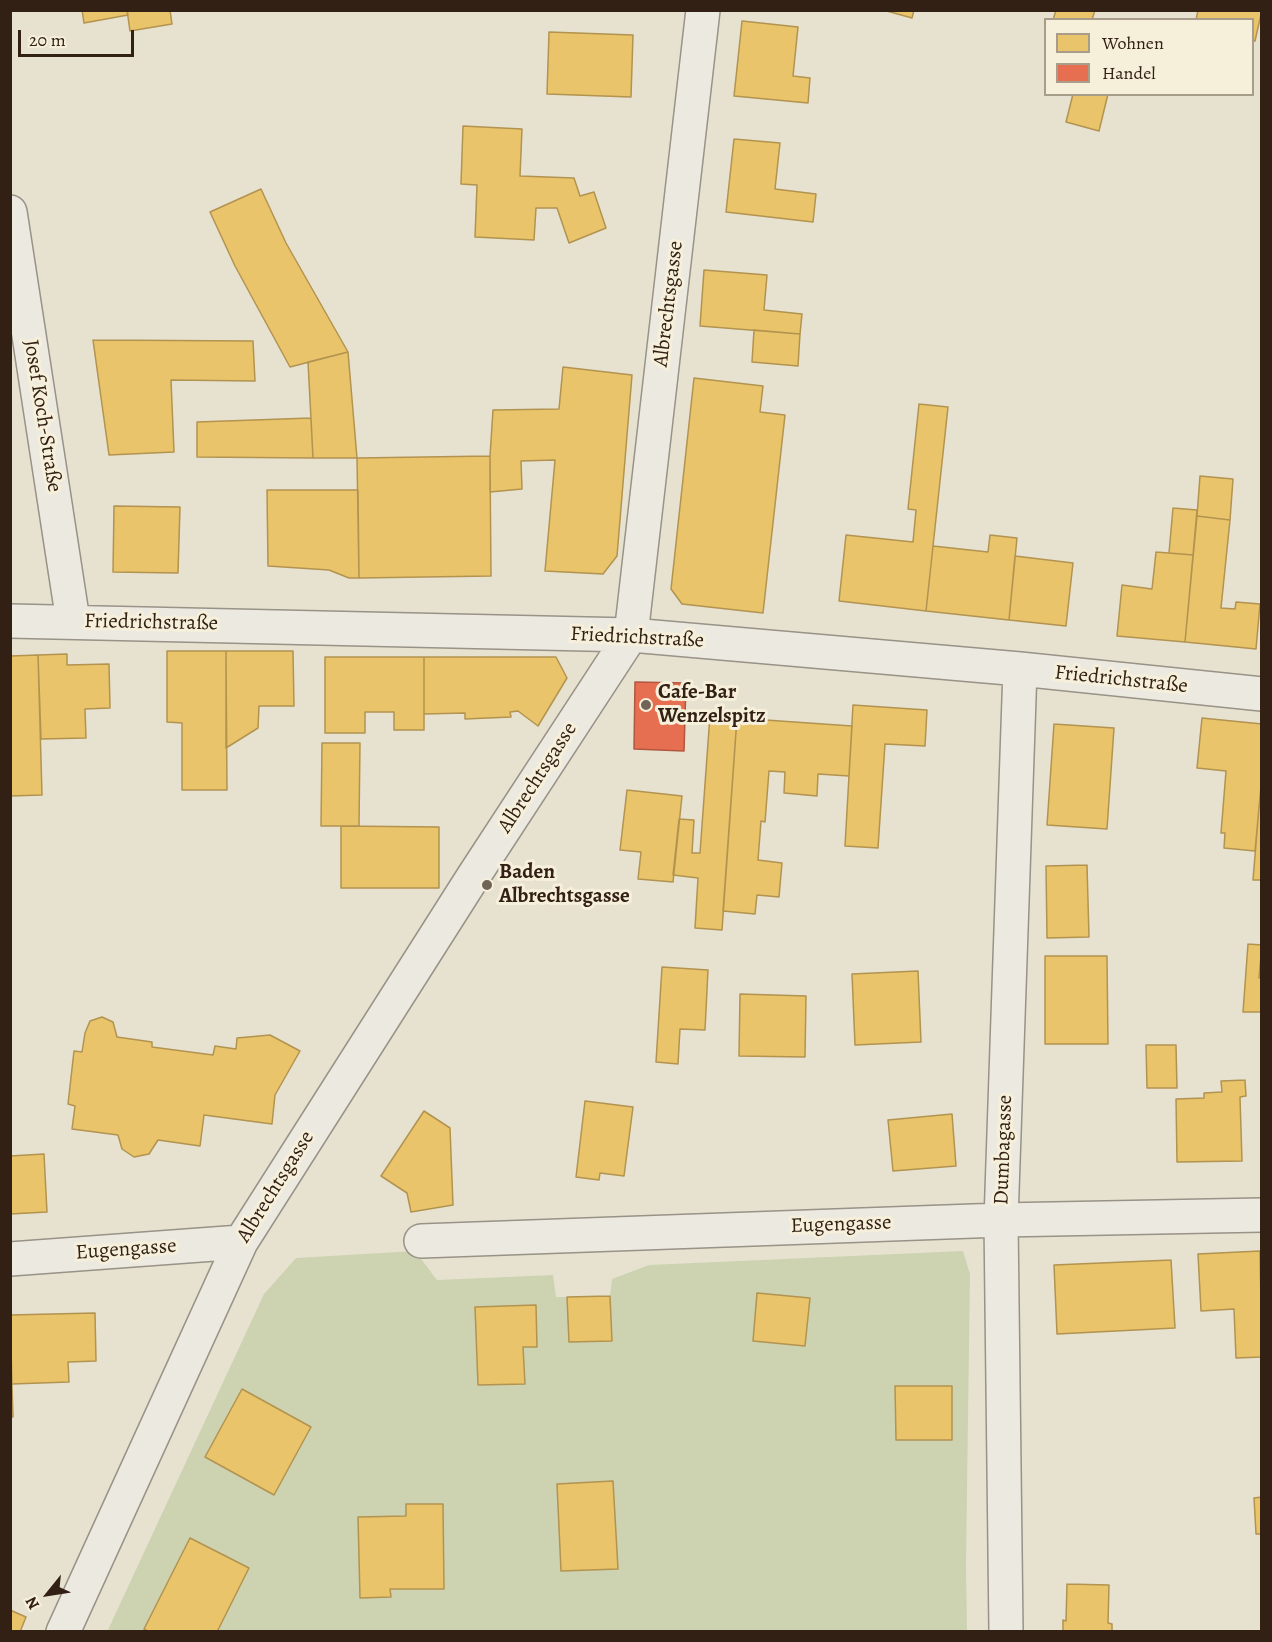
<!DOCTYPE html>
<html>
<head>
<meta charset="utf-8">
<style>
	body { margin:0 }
	#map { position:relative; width:1272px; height:1642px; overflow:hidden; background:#e7e2d0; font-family:Alegreya,serif }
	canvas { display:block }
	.frame { position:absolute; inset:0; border:12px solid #322014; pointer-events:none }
	.legend { position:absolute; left:1044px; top:18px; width:210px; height:78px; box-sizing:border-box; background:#f6efda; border:2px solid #a89c8b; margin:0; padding:8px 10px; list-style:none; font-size:18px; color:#322014 }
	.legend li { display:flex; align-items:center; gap:12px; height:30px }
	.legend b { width:30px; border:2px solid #a89c8b }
	.north { position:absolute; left:18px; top:1564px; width:60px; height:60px; -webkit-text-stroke:4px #f6efda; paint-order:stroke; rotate:240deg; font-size:16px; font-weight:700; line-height:24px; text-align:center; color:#322014 }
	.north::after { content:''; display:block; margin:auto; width:21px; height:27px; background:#322014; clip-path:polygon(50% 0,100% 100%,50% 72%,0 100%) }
	.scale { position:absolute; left:18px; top:30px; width:116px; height:27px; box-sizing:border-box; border:3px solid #322014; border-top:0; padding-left:8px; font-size:18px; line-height:21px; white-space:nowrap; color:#322014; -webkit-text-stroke:4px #f6efda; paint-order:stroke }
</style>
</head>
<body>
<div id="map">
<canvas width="1272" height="1642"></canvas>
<div class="frame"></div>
<ul class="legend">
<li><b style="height:16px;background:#e9c46a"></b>Wohnen</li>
<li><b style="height:16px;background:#e76f51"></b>Handel</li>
</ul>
<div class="north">N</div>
<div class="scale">20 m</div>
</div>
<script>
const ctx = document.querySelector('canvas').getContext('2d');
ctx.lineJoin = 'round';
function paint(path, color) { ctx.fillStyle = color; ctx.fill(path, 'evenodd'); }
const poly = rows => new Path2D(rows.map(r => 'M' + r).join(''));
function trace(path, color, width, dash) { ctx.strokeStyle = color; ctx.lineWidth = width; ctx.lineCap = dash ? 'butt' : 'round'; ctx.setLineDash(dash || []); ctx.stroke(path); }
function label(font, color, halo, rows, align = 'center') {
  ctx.font = font + ' Alegreya,serif'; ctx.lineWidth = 6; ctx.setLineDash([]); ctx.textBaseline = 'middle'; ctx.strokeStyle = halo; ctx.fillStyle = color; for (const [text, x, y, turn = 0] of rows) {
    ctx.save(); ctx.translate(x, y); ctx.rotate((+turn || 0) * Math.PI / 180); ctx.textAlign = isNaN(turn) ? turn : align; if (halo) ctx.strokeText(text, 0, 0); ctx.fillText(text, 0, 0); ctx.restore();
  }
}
paint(poly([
	[415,1251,437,1280,553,1275,556,1297,567,1297,610,1296,612,1279,649,1265,963,1251,970,1274,966,1565,967,1631,107,1632,264,1294,296,1258]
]), '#cdd3b1');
const homes = poly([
	[82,10,127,10,128,15,84,23,82,10],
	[127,10,170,10,172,24,130,31,127,10],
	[883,10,914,10,912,18,883,10],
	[1056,10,1095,10,1092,20,1053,20,1056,10],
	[1198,10,1262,10,1255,41,1252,41,1252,20,1196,20,1198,10],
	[742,21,798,27,793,76,810,78,808,103,734,96,742,21],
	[549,32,633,35,631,97,547,94,549,32],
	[1073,94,1108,94,1099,131,1066,122,1073,94],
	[463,126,522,129,520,176,574,178,580,196,594,192,606,228,569,243,557,208,536,208,534,240,475,237,477,185,461,184,463,126],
	[734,139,780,143,775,189,816,194,813,222,726,212,734,139],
	[261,189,286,243,348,352,290,367,235,266,210,212,261,189],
	[704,270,767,275,764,310,802,314,800,334,700,326,704,270],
	[754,330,800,334,798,366,752,362,754,330],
	[93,340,253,341,255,381,171,380,174,452,109,455,93,340],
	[348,352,357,458,313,458,308,362,348,352],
	[563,367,632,375,617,556,603,574,545,571,555,460,521,461,522,489,490,492,490,456,493,410,559,409,563,367],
	[694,378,763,386,760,412,785,415,763,613,682,604,671,589,694,378],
	[919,404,948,407,926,611,839,601,846,535,913,542,916,510,908,509,919,404],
	[311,418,313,458,197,457,197,422,311,418],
	[490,456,491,576,359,578,357,458,490,456],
	[1200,476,1233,479,1230,520,1197,516,1200,476],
	[267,490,358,490,359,578,349,578,329,570,268,566,267,490],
	[114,506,180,507,178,573,113,572,114,506],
	[1173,508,1197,510,1193,555,1169,553,1173,508],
	[1197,516,1230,520,1221,608,1235,609,1236,602,1260,604,1256,649,1185,642,1197,516],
	[990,535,1017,538,1009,620,926,611,933,546,988,552,990,535],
	[1156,552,1193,555,1185,642,1117,636,1122,585,1152,589,1156,552],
	[1015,556,1073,563,1066,626,1009,620,1015,556],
	[167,651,226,651,227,790,182,790,182,723,167,722,167,651],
	[226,651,293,651,294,706,259,706,258,728,226,748,226,651],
	[67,654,67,665,109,664,110,708,85,709,86,738,41,739,38,655,67,654],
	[38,655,42,795,10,796,10,656,38,655],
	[325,657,424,657,424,730,394,730,394,712,365,712,365,733,325,733,325,657],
	[424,657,556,657,567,678,538,726,518,711,510,712,511,717,465,719,465,713,424,714,424,657],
	[853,705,927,710,925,746,885,744,878,848,845,846,853,705],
	[710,715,737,718,722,930,695,928,698,878,673,875,679,819,694,820,692,853,700,853,710,715],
	[737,718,852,726,849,776,818,774,817,796,784,793,785,772,769,771,765,822,761,821,758,860,782,863,779,897,757,895,755,914,723,911,737,718],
	[1202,718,1262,724,1262,775,1255,851,1224,848,1225,833,1221,833,1226,771,1197,768,1202,718],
	[1054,724,1114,728,1107,829,1047,825,1054,724],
	[322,743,360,743,359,826,321,826,322,743],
	[627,790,682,796,673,882,638,879,641,852,620,850,627,790],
	[1259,807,1262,807,1262,880,1253,880,1259,807],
	[341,826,439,827,439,888,341,888,341,826],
	[1087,865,1089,937,1047,938,1046,866,1087,865],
	[1248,944,1262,945,1259,978,1262,978,1262,1012,1243,1012,1248,944],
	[1045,956,1107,956,1108,1044,1045,1044,1045,956],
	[662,967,708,970,705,1030,680,1029,678,1064,656,1062,662,967],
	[918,971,921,1042,855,1045,852,974,918,971],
	[740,994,806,996,805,1057,739,1056,740,994],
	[102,1017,113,1022,117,1037,152,1042,152,1047,213,1055,215,1046,236,1049,237,1038,270,1035,300,1051,275,1095,272,1124,204,1115,200,1146,158,1140,149,1154,134,1157,122,1149,118,1135,72,1129,75,1106,68,1104,74,1051,82,1052,85,1033,90,1021,102,1017],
	[1146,1045,1176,1045,1177,1088,1147,1088,1146,1045],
	[1245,1080,1246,1096,1240,1097,1242,1161,1177,1162,1176,1099,1204,1098,1204,1093,1222,1092,1221,1081,1245,1080],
	[585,1101,633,1107,624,1176,600,1173,599,1180,576,1177,585,1101],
	[424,1111,450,1128,453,1205,411,1212,407,1193,381,1176,424,1111],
	[952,1114,956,1166,893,1171,888,1120,952,1114],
	[44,1154,47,1212,10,1214,10,1156,44,1154],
	[1260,1251,1262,1357,1236,1358,1234,1309,1201,1311,1198,1254,1260,1251],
	[1171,1260,1175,1328,1057,1334,1054,1265,1171,1260],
	[757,1293,810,1298,805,1346,753,1341,757,1293],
	[610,1296,612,1341,569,1342,567,1297,610,1296],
	[536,1305,537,1347,523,1347,525,1384,478,1385,475,1307,536,1305],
	[95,1313,96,1361,68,1362,69,1382,12,1384,10,1315,95,1313],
	[10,1325,13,1417,10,1417,10,1325],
	[895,1386,952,1386,952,1440,896,1440,895,1386],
	[242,1389,311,1427,274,1495,205,1457,242,1389],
	[613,1481,618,1569,561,1571,557,1484,613,1481],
	[1262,1497,1262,1534,1256,1534,1254,1498,1262,1497],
	[406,1504,443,1504,444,1589,390,1589,391,1597,360,1598,358,1517,406,1516,406,1504],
	[190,1538,249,1568,217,1632,149,1632,144,1629,190,1538],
	[1067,1584,1109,1585,1108,1623,1112,1624,1112,1632,1063,1632,1063,1620,1066,1621,1067,1584],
	[10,1610,26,1617,20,1632,10,1632,10,1610]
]);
paint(homes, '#e9c46a');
trace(homes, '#b29350', 1.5);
const shops = poly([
	[635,682,686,683,684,751,634,749,635,682]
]);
paint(shops, '#e76f51');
trace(shops, '#b1573f', 1.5);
const minor = poly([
	[10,212,73,621],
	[10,621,631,635,1020,669,1262,694],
	[421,1241,1001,1220,1262,1215],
	[10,1259,241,1242],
	[63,1632,241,1242,473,877,631,635,703,10],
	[1006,1632,1001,1220,1020,669]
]);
trace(minor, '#989287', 36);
trace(minor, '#ece9e0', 33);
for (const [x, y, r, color] of [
	[646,705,6,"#716456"],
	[487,885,6,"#716456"]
]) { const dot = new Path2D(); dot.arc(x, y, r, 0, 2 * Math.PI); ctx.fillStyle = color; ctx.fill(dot); trace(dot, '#f6efda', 2); }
label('21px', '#322014', '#f6efda', [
	["Albrechtsgasse",669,304,-83],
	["Josef Koch-Straße",42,416,81],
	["Friedrichstraße",151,623,1],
	["Friedrichstraße",637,638,3],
	["Friedrichstraße",1121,680,6],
	["Albrechtsgasse",538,778,-57],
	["Dumbagasse",1004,1150,-88],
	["Albrechtsgasse",276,1187,-58],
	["Eugengasse",841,1225,-2],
	["Eugengasse",126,1250,-4]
]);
label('bold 21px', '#322014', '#f6efda', [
	["Cafe-Bar",658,693],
	["Wenzelspitz",658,717],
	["Baden",499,873],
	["Albrechtsgasse",499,897]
], 'left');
</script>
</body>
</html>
